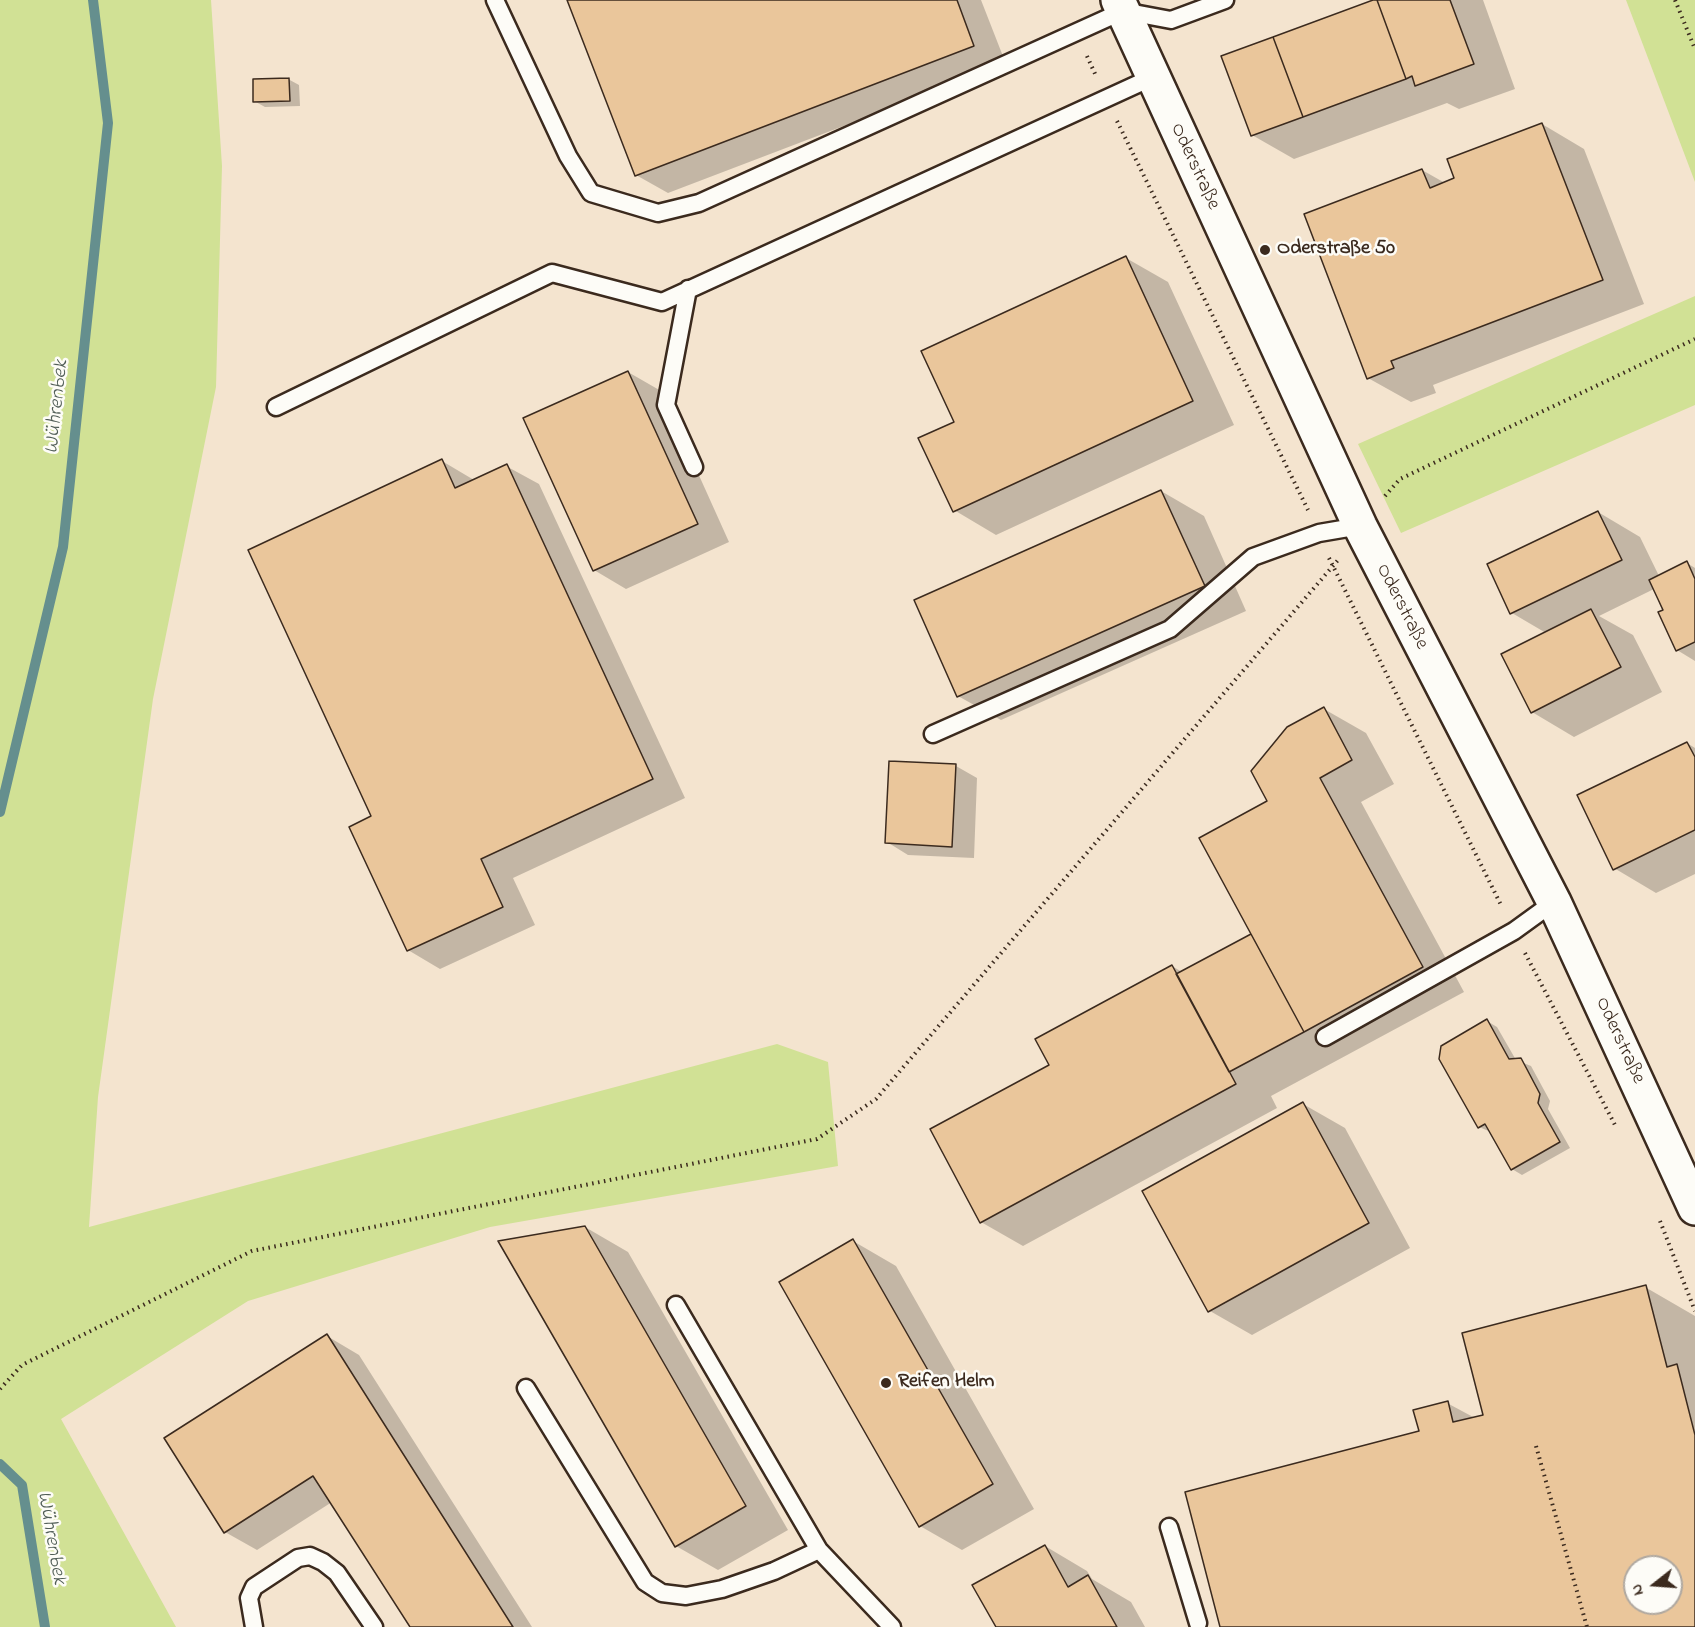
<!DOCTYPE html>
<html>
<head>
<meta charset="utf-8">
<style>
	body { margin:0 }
	#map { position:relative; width:1695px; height:1627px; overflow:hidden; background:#f9f1e5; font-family:"Indie Flower",sans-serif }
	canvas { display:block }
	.north { position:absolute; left:1623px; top:1555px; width:60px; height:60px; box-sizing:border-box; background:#fdfcf7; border:2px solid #afa8a0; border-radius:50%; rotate:253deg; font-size:16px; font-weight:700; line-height:24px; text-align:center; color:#3b2a1e }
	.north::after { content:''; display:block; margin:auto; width:21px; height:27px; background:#3b2a1e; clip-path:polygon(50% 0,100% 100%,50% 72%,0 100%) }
</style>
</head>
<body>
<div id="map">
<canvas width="1695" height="1627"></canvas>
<div class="north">N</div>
</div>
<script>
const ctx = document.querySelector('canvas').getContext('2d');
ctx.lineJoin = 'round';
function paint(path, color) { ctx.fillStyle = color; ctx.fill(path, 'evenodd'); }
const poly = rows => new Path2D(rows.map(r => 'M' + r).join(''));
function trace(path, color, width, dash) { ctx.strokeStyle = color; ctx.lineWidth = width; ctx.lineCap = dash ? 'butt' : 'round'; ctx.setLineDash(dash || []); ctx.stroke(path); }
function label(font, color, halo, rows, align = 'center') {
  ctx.font = font + ' "Indie Flower",sans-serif'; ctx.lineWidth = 5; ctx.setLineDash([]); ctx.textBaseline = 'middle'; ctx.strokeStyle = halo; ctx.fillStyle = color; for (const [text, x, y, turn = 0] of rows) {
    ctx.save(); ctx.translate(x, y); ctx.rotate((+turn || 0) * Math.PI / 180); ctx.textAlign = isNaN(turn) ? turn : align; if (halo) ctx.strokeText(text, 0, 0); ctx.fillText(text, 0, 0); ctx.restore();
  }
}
paint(poly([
	[0,0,1695,0,1695,1627,0,1627],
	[1635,1567,1671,1567,1671,1603,1635,1603]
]), '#f4e4cf');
paint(poly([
	[0,0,211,0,222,166,216,387,153,699,98,1097,89,1227,777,1044,828,1062,838,1166,490,1227,248,1301,61,1419,176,1627,0,1627],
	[1626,0,1695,0,1695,182],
	[1695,296,1695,405,1401,533,1358,444]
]), '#d1e195');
paint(poly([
	[569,0,981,0,1006,64,668,193,636,175],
	[1377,0,1483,0,1515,89,1459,109,1447,103,1294,159,1252,135],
	[288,79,299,85,300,106,265,107,254,101],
	[1542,124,1584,149,1644,304,1433,385,1436,393,1411,402,1368,378,1422,170,1445,183],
	[1126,258,1168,282,1234,425,996,535,954,510,956,422],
	[628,372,661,391,729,542,626,589,594,570],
	[442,461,474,480,506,466,539,484,685,798,513,878,535,925,440,969,408,950,373,817],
	[1161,491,1204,516,1246,611,1001,720,958,696],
	[1598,512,1640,537,1659,576,1687,563,1695,568,1695,661,1677,650,1654,589,1599,616,1633,635,1662,692,1574,737,1532,712,1546,633,1512,613,1489,565],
	[1324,709,1366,733,1394,784,1361,802,1464,992,1271,1096,1277,1108,1023,1246,981,1222,1051,1065,1172,966,1182,972,1253,934,1269,802],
	[1687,743,1695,748,1695,874,1656,893,1614,868],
	[956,766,977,778,974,858,908,855,887,842],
	[1487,1021,1497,1027,1516,1060,1531,1066,1550,1101,1548,1109,1570,1148,1522,1175,1512,1169,1491,1132,1479,1127],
	[1303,1104,1345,1128,1410,1248,1252,1335,1210,1311],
	[585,1227,628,1252,788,1530,718,1570,676,1546],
	[853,1241,896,1266,1034,1509,962,1550,920,1526],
	[1645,1287,1695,1316,1695,1627,1222,1627,1421,1432,1447,1403,1475,1418,1485,1416],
	[1635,1567,1671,1567,1671,1603,1635,1603],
	[327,1336,359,1355,532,1627,411,1627,332,1502,257,1550,225,1532],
	[1045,1546,1087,1571,1092,1579,1131,1602,1145,1627,997,1627]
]), '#0003');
trace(poly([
	[0,812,63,547,108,123,93,0],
	[0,1464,22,1485,45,1627]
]), '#658f8e', 10);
const building = poly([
	[567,0,957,0,974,46,635,176,567,0],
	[1373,0,1377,0,1406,79,1303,117,1273,37,1373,0],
	[1377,0,1450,0,1474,64,1415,86,1412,76,1406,79,1377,0],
	[1273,37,1303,117,1251,136,1221,56,1273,37],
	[289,78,290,101,253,102,253,79,289,78],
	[1542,123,1603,280,1391,361,1394,368,1367,379,1304,214,1422,169,1430,188,1454,178,1447,159,1542,123],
	[1126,256,1193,401,953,512,918,438,954,422,921,351,1126,256],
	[628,371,698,524,593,571,523,418,628,371],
	[442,459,455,488,507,464,653,779,481,859,503,907,407,951,349,827,371,816,248,550,442,459],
	[1161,490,1205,586,957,697,914,600,1161,490],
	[1598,511,1622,560,1510,614,1487,564,1598,511],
	[1687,561,1695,579,1695,642,1676,651,1658,612,1663,610,1649,580,1687,561],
	[1591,609,1621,667,1531,713,1501,654,1591,609],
	[1324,707,1352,760,1320,778,1423,967,1304,1032,1199,838,1267,801,1251,771,1287,727,1324,707],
	[1687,742,1695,757,1695,830,1613,870,1577,795,1687,742],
	[889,761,956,764,952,847,885,843,889,761],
	[1251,934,1304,1032,1229,1072,1176,974,1251,934],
	[1172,965,1236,1084,980,1223,930,1129,1049,1065,1035,1039,1172,965],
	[1487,1019,1509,1059,1521,1058,1540,1094,1538,1103,1560,1142,1511,1170,1485,1124,1478,1128,1439,1059,1441,1046,1487,1019],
	[1303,1102,1369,1223,1208,1312,1142,1191,1303,1102],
	[585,1226,746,1506,675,1547,498,1241,585,1226],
	[853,1239,993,1484,919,1527,779,1282,853,1239],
	[1646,1285,1667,1367,1677,1364,1695,1435,1695,1627,1220,1627,1185,1492,1419,1431,1413,1410,1448,1401,1453,1422,1483,1415,1462,1333,1646,1285],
	[1635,1567,1671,1567,1671,1603,1635,1603,1635,1567],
	[327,1334,513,1627,410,1627,313,1476,224,1533,164,1438,327,1334],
	[1045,1545,1068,1587,1088,1575,1117,1627,996,1627,972,1585,1045,1545]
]);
paint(building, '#eac69b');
trace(building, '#3b2a1e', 1.5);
const service = poly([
	[495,0,568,156,591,193,658,213,699,203,1123,11,1171,20,1225,0],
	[688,289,666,405,694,467],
	[276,407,552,273,662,302,1153,77],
	[933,734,1170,629,1253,557,1319,533,1360,526],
	[1325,1037,1514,931,1554,902],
	[676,1305,819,1550,892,1627],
	[526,1388,645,1582,662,1593,686,1596,722,1589,774,1571,819,1550],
	[1169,1527,1198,1623],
	[254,1627,249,1598,254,1587,298,1558,310,1556,323,1562,337,1573,374,1627]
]);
const minor = poly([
	[1118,0,1360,526,1554,902,1695,1208]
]);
trace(service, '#3b2a1e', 21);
trace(minor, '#3b2a1e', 38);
trace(poly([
	[1675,0,1695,49],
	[1087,56,1096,76],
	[1117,121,1308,510],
	[1385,496,1400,479,1695,339],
	[1329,558,1502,907],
	[1525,953,1615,1125],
	[1660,1221,1695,1311],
	[0,1389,22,1365,252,1251,817,1139,876,1099,1338,560],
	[1536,1446,1587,1627]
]), '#3b2a1e', 4, [1.5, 4.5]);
trace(service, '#fdfcf7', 16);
trace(minor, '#fdfcf7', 33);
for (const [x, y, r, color] of [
	[1265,250,6,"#3b2a1e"],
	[886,1383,6,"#3b2a1e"]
]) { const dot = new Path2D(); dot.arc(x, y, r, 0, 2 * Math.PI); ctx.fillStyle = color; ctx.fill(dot); trace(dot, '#fdfcf7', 2); }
label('20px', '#3b2a1e', '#fdfcf7', [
	["Oderstraße",1194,167,65],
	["Oderstraße",1401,607,63],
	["Oderstraße",1619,1041,65]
]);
label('bold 20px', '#3b2a1e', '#fdfcf7', [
	["Oderstraße 50",1277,250],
	["Reifen Helm",898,1383]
], 'left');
label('italic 21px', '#505d56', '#fdfcf7', [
	["Wührenbek",58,407,-84],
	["Wührenbek",50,1538,80]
]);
</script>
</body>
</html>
